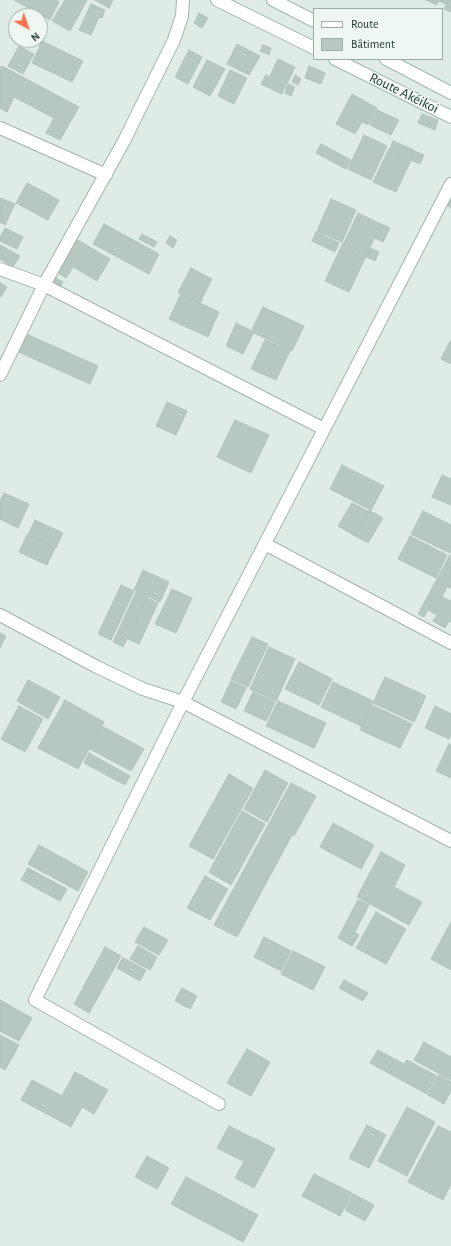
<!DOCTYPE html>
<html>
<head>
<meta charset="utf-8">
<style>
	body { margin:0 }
	#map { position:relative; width:451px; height:1246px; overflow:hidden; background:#dfebe5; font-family:"Alegreya Sans",sans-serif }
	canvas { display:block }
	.legend { position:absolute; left:313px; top:8px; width:130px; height:52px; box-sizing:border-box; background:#eff7f3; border:1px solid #9caca6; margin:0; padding:5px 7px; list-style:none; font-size:12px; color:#203b32 }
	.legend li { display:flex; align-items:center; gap:8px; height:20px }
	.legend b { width:20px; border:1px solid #9caca6 }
	.north { position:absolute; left:8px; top:8px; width:40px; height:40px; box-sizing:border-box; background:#eff7f3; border:1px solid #9caca6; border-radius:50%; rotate:140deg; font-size:11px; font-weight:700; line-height:16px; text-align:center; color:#203b32 }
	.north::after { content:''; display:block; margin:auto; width:14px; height:18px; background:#f57352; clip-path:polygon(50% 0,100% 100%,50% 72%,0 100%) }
</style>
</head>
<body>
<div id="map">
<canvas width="451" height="1246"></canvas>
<ul class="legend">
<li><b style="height:5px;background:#fff"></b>Route</li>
<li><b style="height:11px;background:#b7c8c0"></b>Bâtiment</li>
</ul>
<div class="north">N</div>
</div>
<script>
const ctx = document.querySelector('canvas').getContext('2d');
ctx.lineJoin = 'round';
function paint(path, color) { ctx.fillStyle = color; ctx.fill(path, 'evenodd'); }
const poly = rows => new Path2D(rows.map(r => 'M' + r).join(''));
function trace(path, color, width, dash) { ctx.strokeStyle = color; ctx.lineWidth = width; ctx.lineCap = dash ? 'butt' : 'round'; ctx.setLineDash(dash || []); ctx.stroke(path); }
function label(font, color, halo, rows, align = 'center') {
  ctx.font = font + ' "Alegreya Sans",sans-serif'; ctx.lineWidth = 3; ctx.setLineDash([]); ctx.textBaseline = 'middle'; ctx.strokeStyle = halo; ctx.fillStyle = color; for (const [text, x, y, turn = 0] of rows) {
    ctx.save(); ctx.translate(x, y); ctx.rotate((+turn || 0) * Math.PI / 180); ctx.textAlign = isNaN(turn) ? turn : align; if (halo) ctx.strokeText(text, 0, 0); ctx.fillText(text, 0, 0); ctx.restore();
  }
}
const building = poly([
	[14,0,56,0,59,2,50,20,14,0],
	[65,0,87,0,70,31,52,21,65,0],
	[95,0,113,0,109,8,95,0],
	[426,0,439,0,437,5,426,0],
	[439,0,449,0,446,4,439,1,439,0],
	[449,0,451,0,451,12,444,9,449,0],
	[91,4,105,10,102,18,99,17,91,35,79,30,91,4],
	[199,13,208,18,202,28,194,23,199,13],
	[42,41,83,61,72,82,32,63,42,41],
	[237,44,260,56,249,75,227,64,237,44],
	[263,45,271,48,269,55,260,51,263,45],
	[19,46,34,54,23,74,8,66,19,46],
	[189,50,202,57,188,84,175,77,189,50],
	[278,59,295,67,287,84,270,76,278,59],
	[207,60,225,69,210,96,193,87,207,60],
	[2,66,79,107,60,140,46,133,54,118,14,97,7,112,0,108,0,69,2,66],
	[309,66,325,73,321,84,305,78,309,66],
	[230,70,247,78,234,104,218,96,230,70],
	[266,75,286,85,282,94,261,84,266,75],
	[295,75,301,79,298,85,292,82,295,75],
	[288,84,295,87,291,96,285,93,288,84],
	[352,94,377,108,368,125,362,122,355,134,336,124,352,94],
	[377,110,399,120,391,135,370,125,377,110],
	[422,114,438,120,435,130,418,123,422,114],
	[364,135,387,146,371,180,348,169,364,135],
	[393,141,414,150,410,158,390,149,393,141],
	[321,144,351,160,346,169,316,153,321,144],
	[389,149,410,159,411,160,396,192,373,182,389,149],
	[414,151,424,155,420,164,410,160,414,151],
	[27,183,59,200,48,220,16,203,27,183],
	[0,198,15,204,5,225,0,222,0,198],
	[331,199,356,210,342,242,317,231,331,199],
	[451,199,451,208,447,205,451,199],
	[358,213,381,224,367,254,344,243,358,213],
	[104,224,159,254,149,274,93,244,104,224],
	[381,224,390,228,383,242,375,238,381,224],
	[5,228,23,237,17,249,0,241,0,238,5,228],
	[316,232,339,243,335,252,312,241,316,232],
	[142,234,157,242,154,247,139,239,142,234],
	[170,236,177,240,173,248,166,243,170,236],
	[76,239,110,259,97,281,73,267,66,278,57,272,76,239],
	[343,243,367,254,349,292,325,281,343,243],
	[0,245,20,256,13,267,0,259,0,245],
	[370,248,379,252,375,261,366,257,370,248],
	[191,268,212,279,200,303,178,292,191,268],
	[53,276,63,282,58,290,48,285,53,276],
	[0,283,7,287,1,297,0,296,0,283],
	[181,294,219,312,208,337,169,319,181,294],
	[263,307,304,326,292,351,254,333,255,331,252,329,263,307],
	[236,323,254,332,243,354,226,346,236,323],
	[22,332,98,366,90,384,14,350,22,332],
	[265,340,290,351,276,380,251,369,265,340],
	[450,341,451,342,451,364,441,359,450,341],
	[167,402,187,411,176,435,156,426,167,402],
	[235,420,269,435,251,473,217,457,235,420],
	[342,465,384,486,371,510,330,489,342,465],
	[442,475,451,479,451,505,432,497,442,475],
	[4,493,29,504,18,528,0,519,0,501,4,493],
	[352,503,368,511,355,536,338,526,352,503],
	[369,510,383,518,368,543,355,536,369,510],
	[423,511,451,525,451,550,450,553,411,534,423,511],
	[35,520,63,533,56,548,28,535,35,520],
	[27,535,55,548,47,565,19,552,27,535],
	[410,536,447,555,436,578,398,559,410,536],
	[450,555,451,588,447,587,442,597,451,601,451,622,449,621,445,628,433,621,437,615,428,610,424,617,418,614,450,555],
	[143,570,169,582,160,602,134,590,143,570],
	[121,585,134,591,111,640,98,634,121,585],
	[172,589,192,598,176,633,155,624,172,589],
	[136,592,147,597,123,647,113,642,136,592],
	[147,598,158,603,139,644,128,639,147,598],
	[0,633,6,636,0,648,0,633],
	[252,637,268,644,248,687,231,679,252,637],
	[269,647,295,659,276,701,250,689,269,647],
	[299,662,332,679,319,705,285,689,299,662],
	[385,677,426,696,414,722,373,703,385,677],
	[28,680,60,697,48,719,17,701,28,680],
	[231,681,246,688,236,709,221,702,231,681],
	[333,682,373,701,361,726,321,707,333,682],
	[253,692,275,702,266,721,244,711,253,692],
	[65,700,104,722,78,769,38,748,65,700],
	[278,701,326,723,314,748,266,726,278,701],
	[372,705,412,724,400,748,360,730,372,705],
	[19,706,43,719,25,752,1,739,19,706],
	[435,706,451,714,451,734,449,739,425,728,435,706],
	[102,726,144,749,131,771,90,749,102,726],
	[449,744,451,745,451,778,436,771,449,744],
	[89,753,130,776,125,785,84,763,89,753],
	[265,770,288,783,267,822,244,809,265,770],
	[229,774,253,788,213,859,189,846,229,774],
	[291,783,316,796,294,836,292,835,237,937,214,925,291,783],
	[242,811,265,824,231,885,209,872,242,811],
	[333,823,374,845,361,869,320,847,333,823],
	[39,845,88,872,78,891,28,864,39,845],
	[381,852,405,865,394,887,422,902,409,925,357,897,381,852],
	[28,868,67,889,60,901,21,880,28,868],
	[205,876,228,889,210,920,187,908,205,876],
	[358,900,369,905,355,932,359,935,352,946,338,938,358,900],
	[376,912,406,929,386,964,356,948,376,912],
	[451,922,451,970,431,959,451,922],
	[144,927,168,940,159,955,135,942,144,927],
	[264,937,291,951,281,971,254,957,264,937],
	[138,946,157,957,150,970,130,959,138,946],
	[105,947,121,956,89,1013,74,1004,105,947],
	[293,951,325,967,313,990,281,974,293,951],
	[123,958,146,970,140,981,117,968,123,958],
	[344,980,368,993,363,1001,339,988,344,980],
	[182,988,197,996,190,1009,175,1001,182,988],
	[0,1000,32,1018,19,1041,0,1031,0,1000],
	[0,1035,19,1045,5,1070,0,1067,0,1035],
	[424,1042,451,1057,451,1080,414,1060,424,1042],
	[247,1049,270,1062,251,1096,227,1083,247,1049],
	[378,1050,404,1064,407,1060,437,1076,427,1094,370,1063,378,1050],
	[75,1072,108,1090,94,1114,82,1107,71,1127,21,1100,32,1080,62,1096,75,1072],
	[439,1075,451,1082,451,1091,444,1104,428,1095,439,1075],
	[407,1107,435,1122,407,1176,378,1161,407,1107],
	[367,1125,386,1135,369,1168,349,1158,367,1125],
	[229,1126,255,1139,243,1161,217,1148,229,1126],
	[438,1126,451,1132,451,1184,443,1200,408,1182,438,1126],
	[256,1139,275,1149,254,1188,235,1178,256,1139],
	[147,1156,169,1168,157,1189,135,1177,147,1156],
	[314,1174,352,1193,340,1216,302,1196,314,1174],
	[186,1177,258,1215,243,1242,171,1204,186,1177],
	[353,1194,374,1205,365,1221,345,1210,353,1194]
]);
paint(building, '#b7c8c0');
trace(building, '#b1c4bb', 1);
const street = poly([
	[0,128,106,175],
	[0,269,44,285,324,429],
	[0,375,44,285,124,141,174,40,182,16,183,0],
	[265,544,451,643],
	[0,615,97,667,143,689,183,702,451,841],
	[219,1104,35,1000,183,702,451,184]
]);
const secondary = poly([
	[217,0,314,48],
	[273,0,314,21],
	[335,59,451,117],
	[386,59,451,93]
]);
trace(street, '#a2b3ac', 14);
trace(secondary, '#9eb7ac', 14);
trace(street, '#fff', 12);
trace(secondary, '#fff', 12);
label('14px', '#203b32', '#eff7f3', [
	["Route Akéikoi",404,93,26]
]);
</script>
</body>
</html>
